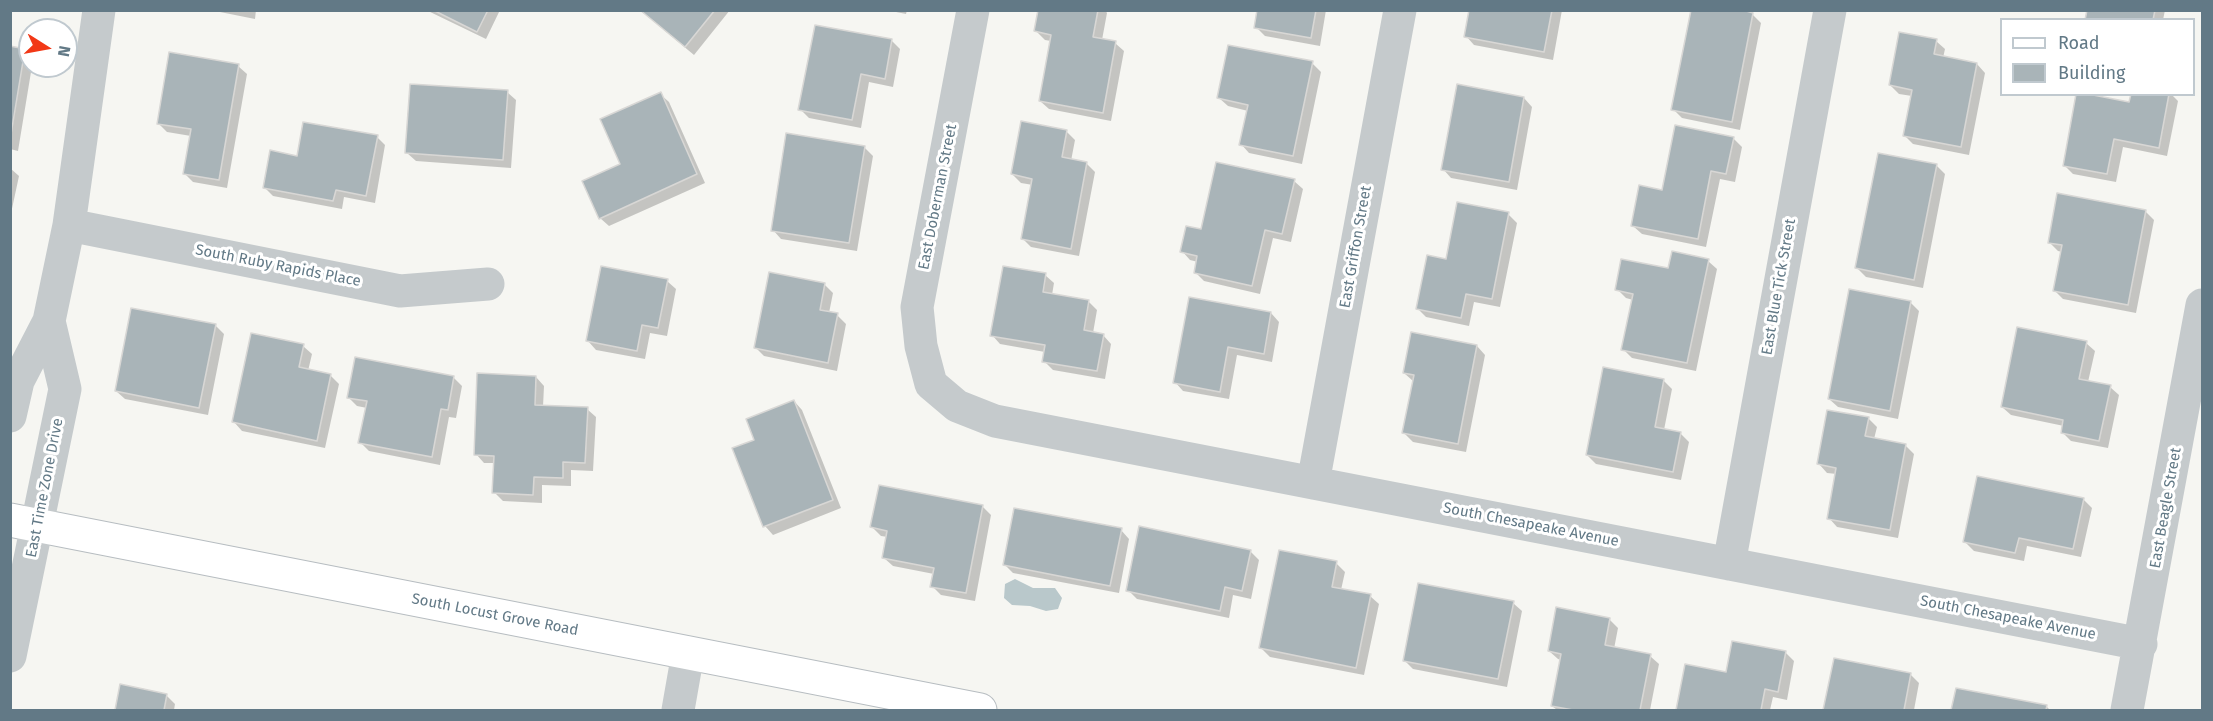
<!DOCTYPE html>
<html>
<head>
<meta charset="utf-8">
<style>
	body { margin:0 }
	#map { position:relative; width:2213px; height:721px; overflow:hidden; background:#f6f6f2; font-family:"Fira Sans",sans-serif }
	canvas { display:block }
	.frame { position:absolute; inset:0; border:12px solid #627986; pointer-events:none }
	.legend { position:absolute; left:2000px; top:18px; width:195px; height:78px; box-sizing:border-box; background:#fff; border:2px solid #c0c9cf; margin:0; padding:8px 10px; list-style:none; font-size:18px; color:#627986 }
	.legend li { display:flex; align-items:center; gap:12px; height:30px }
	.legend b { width:30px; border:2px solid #c0c9cf }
	.north { position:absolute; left:18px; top:18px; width:60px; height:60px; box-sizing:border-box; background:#fff; border:2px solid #c0c9cf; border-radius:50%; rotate:101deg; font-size:16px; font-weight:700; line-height:24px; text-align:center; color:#627986 }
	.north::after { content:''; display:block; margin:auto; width:21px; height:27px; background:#f23816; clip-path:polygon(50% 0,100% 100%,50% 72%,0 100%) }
</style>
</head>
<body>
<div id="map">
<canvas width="2213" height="721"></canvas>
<div class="frame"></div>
<ul class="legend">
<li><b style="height:8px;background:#fff"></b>Road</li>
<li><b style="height:16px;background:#a9b4b8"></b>Building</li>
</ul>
<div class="north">N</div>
</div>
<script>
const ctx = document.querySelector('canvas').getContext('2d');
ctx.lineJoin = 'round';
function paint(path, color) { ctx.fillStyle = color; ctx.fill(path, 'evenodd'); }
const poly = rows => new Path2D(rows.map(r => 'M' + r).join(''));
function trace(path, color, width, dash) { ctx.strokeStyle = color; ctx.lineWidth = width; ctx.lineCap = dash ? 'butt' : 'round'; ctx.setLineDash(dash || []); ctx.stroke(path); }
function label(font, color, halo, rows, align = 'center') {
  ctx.font = font + ' "Fira Sans",sans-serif'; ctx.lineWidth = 6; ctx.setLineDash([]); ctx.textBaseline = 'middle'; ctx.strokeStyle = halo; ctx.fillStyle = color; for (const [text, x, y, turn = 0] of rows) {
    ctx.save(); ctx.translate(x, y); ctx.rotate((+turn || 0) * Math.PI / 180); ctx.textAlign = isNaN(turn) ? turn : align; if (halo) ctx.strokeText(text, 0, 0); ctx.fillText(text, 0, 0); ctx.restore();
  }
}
paint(poly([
	[1015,579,1033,588,1055,588,1062,598,1058,609,1046,611,1030,606,1012,605,1004,598,1005,584]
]), '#b9c8cb');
paint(poly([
	[210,10,256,10,255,19],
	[426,10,500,10,486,39],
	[640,10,730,10,694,55],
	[886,10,907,10,906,14],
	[1040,10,1105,10,1107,13,1102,40,1115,43,1124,51,1111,121,1049,109,1040,101,1051,41,1045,40,1036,31],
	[1259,10,1326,10,1320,46,1265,36,1256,27],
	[1470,10,1562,10,1553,60,1474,45,1466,36],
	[2088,10,2165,10,2163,20,2086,20],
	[1752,14,1761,23,1740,130,1682,118,1673,109],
	[816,27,892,41,900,49,893,87,869,82,861,128,809,118,800,109],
	[1936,41,1945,49,1943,58,1977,64,1985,73,1969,155,1913,144,1904,135,1912,96,1899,94,1890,85],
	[10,48,25,50,30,55,30,66,32,66,18,151,10,149],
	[1312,63,1321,72,1302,164,1249,153,1241,144,1248,111,1228,106,1219,98],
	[238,66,247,74,227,188,193,182,185,174,191,136,167,132,158,123],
	[507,92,516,100,511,168,416,161,407,153],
	[660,94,669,102,705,183,609,226,600,218],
	[2132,94,2171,94,2178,101,2167,156,2123,147,2116,182,2073,174,2064,165,2130,104],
	[1524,98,1532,107,1517,190,1451,178,1443,169],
	[1066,131,1075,140,1071,161,1087,164,1095,172,1079,256,1031,247,1022,238,1033,185,1021,183,1012,174],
	[377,137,385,145,375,203,344,197,342,209,273,196,265,188,299,157],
	[1733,138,1742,147,1735,182,1720,179,1706,247,1642,234,1633,226],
	[864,147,873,156,857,251,781,239,773,230],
	[1936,165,1945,174,1923,288,1866,277,1857,268],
	[10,168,19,176,10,218],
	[1294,181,1303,189,1291,242,1273,238,1260,294,1204,281,1196,273,1198,262,1190,260,1182,251,1202,231],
	[2058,195,2146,212,2154,220,2136,313,2063,299,2054,290,2062,252,2058,251,2049,242],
	[1508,214,1517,223,1500,307,1474,302,1469,326,1426,317,1418,309,1447,261],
	[1708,261,1717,269,1696,371,1632,358,1623,349,1633,300,1626,298,1617,289,1669,270],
	[1045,275,1054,283,1052,295,1088,301,1097,310,1093,333,1103,335,1111,344,1105,379,1053,370,1044,361,1045,352,1000,344,992,335],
	[667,281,676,289,667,336,650,333,645,359,596,350,588,341],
	[824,284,833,293,829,313,837,315,846,324,837,371,764,356,756,348],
	[1910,302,1919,311,1898,419,1838,407,1829,399],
	[1271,313,1279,322,1272,362,1237,355,1229,399,1183,391,1175,382],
	[215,325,224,334,208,415,125,399,116,391],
	[2086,343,2095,351,2088,382,2110,387,2119,395,2108,448,2071,441,2062,432,2064,426,2011,415,2002,407],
	[303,346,312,354,308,371,330,375,339,384,325,448,242,431,234,422],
	[1477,346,1485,355,1466,452,1413,442,1404,433,1413,381,1404,373],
	[453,377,462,386,456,418,449,417,440,465,369,451,360,442,367,408,357,406,348,397],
	[536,377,544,386,543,407,587,409,596,417,593,471,571,470,571,486,542,485,542,503,503,501,494,492,495,463,484,463,476,454],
	[1663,380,1672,389,1664,430,1680,433,1689,442,1681,480,1596,464,1587,455],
	[794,401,802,410,841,508,773,535,765,526,756,440],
	[1868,418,1877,427,1874,439,1905,445,1914,454,1898,538,1837,527,1829,518,1837,474,1827,473,1819,464],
	[2083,499,2092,508,2081,557,2027,546,2024,561,1974,551,1965,542],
	[982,506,991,515,975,601,941,595,932,586,934,574,893,566,884,558,888,537,881,536,872,527],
	[1121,530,1129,539,1119,593,1013,573,1004,564],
	[1250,551,1259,560,1251,599,1233,595,1229,618,1137,599,1128,590],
	[1336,563,1345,572,1341,590,1370,596,1379,604,1364,675,1270,657,1261,648],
	[1513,603,1522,611,1507,687,1413,669,1404,660],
	[1609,619,1618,628,1614,649,1650,656,1659,664,1650,710,1557,710,1552,706,1561,660,1558,659,1549,651],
	[1785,652,1794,661,1787,700,1773,697,1770,710,1677,710,1686,666,1727,674],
	[1835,660,1910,674,1919,683,1914,710,1825,710],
	[121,686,166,695,175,704,174,710,116,710],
	[1957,690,2047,707,2050,710,1953,710]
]), '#0003');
const building = poly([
	[433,10,488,10,477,32,433,10],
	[640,10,715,10,685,47,640,10],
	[1038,10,1098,10,1093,37,1116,41,1103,113,1039,101,1051,35,1034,31,1038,10],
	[1257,10,1316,10,1311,38,1254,28,1257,10],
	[1469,10,1552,10,1544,52,1464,37,1469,10],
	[1691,10,1743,10,1753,13,1732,122,1671,110,1691,10],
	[2087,10,2155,10,2153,20,2085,20,2087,10],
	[815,25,892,39,885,79,861,74,852,120,798,110,815,25],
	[1899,32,1937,39,1934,54,1977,63,1961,147,1903,136,1912,90,1889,85,1899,32],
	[1228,45,1313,61,1293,156,1239,145,1248,105,1217,98,1228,45],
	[10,46,25,49,10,140,10,46],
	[169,52,239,64,219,180,183,174,191,129,157,124,169,52],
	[410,84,508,90,503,160,405,153,410,84],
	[1457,84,1524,97,1509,182,1441,170,1457,84],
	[661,92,697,174,599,219,582,181,620,164,600,119,661,92],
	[2076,94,2088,94,2129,102,2131,94,2169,94,2159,148,2114,139,2107,174,2063,166,2076,94],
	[1021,121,1067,130,1062,157,1087,162,1071,249,1021,239,1032,179,1011,174,1021,121],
	[303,122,378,135,366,196,336,190,333,201,263,188,270,150,297,156,303,122],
	[1675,125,1734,137,1726,174,1711,171,1698,239,1631,226,1639,185,1662,190,1675,125],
	[786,133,865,146,849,243,771,231,786,133],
	[1878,153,1937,164,1914,280,1855,268,1878,153],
	[1216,162,1295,179,1282,234,1265,230,1252,286,1194,273,1197,256,1180,252,1186,226,1201,229,1216,162],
	[2057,193,2146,210,2128,305,2053,291,2062,245,2048,243,2057,193],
	[1457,202,1509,212,1492,299,1466,294,1461,318,1416,309,1427,255,1446,259,1457,202],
	[1672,251,1709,259,1687,363,1621,350,1633,294,1615,290,1621,259,1668,268,1672,251],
	[601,266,668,279,658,328,642,325,637,351,586,341,601,266],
	[1003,266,1046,273,1043,292,1089,300,1084,330,1104,334,1097,371,1042,362,1045,345,990,336,1003,266],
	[769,272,825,283,820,310,838,313,828,363,754,348,769,272],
	[1849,289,1911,301,1890,411,1828,399,1849,289],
	[1189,297,1271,312,1264,354,1228,347,1220,392,1173,383,1189,297],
	[131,308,216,324,199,408,115,391,131,308],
	[2017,327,2087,341,2079,379,2111,385,2099,441,2061,433,2063,420,2001,407,2017,327],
	[1411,332,1477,345,1458,444,1402,433,1414,375,1403,373,1411,332],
	[251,333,304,344,299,367,331,374,317,441,232,422,251,333],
	[355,357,454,376,448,410,441,409,432,457,358,443,367,401,347,398,355,357],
	[1603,367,1664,379,1655,427,1681,432,1673,472,1586,455,1603,367],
	[477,373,536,376,535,405,588,407,585,463,563,462,563,478,534,477,533,495,492,493,494,456,474,455,477,373],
	[794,400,833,500,763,527,732,448,754,440,746,419,794,400],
	[1827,410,1869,417,1865,436,1906,444,1890,530,1827,519,1836,468,1817,464,1827,410],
	[1977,476,2084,498,2073,549,2019,538,2015,553,1963,542,1977,476],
	[879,485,983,505,966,593,930,587,934,568,882,558,887,531,870,527,879,485],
	[1014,508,1122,528,1110,586,1003,565,1014,508],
	[1139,526,1251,550,1242,591,1225,587,1220,611,1126,591,1139,526],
	[1279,550,1337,561,1332,587,1371,594,1356,668,1259,648,1279,550],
	[1418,583,1514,601,1498,679,1403,661,1418,583],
	[1556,607,1610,618,1605,645,1651,654,1640,710,1573,710,1551,706,1561,654,1548,651,1556,607],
	[1732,641,1786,651,1778,692,1765,689,1761,710,1676,710,1685,664,1726,672,1732,641],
	[1834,658,1911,673,1904,710,1823,710,1834,658],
	[120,684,167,694,164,710,115,710,120,684],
	[1956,688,2047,705,2046,710,1951,710,1956,688]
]);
paint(building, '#a9b4b8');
trace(building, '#d8d7d5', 1.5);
const secondary = poly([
	[10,520,980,710]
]);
trace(secondary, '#b7bdc1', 35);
trace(poly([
	[973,10,917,307,921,346,931,384,957,406,995,421,2141,644],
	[69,225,400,291,488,284],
	[49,321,69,225,99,10],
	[10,416,18,381,49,321,65,389,10,656],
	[1313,483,1400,10],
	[1729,564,1830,10],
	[678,710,688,653],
	[2127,710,2202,305]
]), '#c5cacc', 33);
trace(secondary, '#fff', 33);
label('15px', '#627986', '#fff', [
	["East Doberman Street",938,197,-79],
	["East Griffon Street",1356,247,-80],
	["South Ruby Rapids Place",278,266,11],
	["East Blue Tick Street",1779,287,-80],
	["East Time Zone Drive",45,488,-79],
	["East Beagle Street",2166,508,-80],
	["South Chesapeake Avenue",1531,525,11],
	["South Locust Grove Road",495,615,11],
	["South Chesapeake Avenue",2008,618,11]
]);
</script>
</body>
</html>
